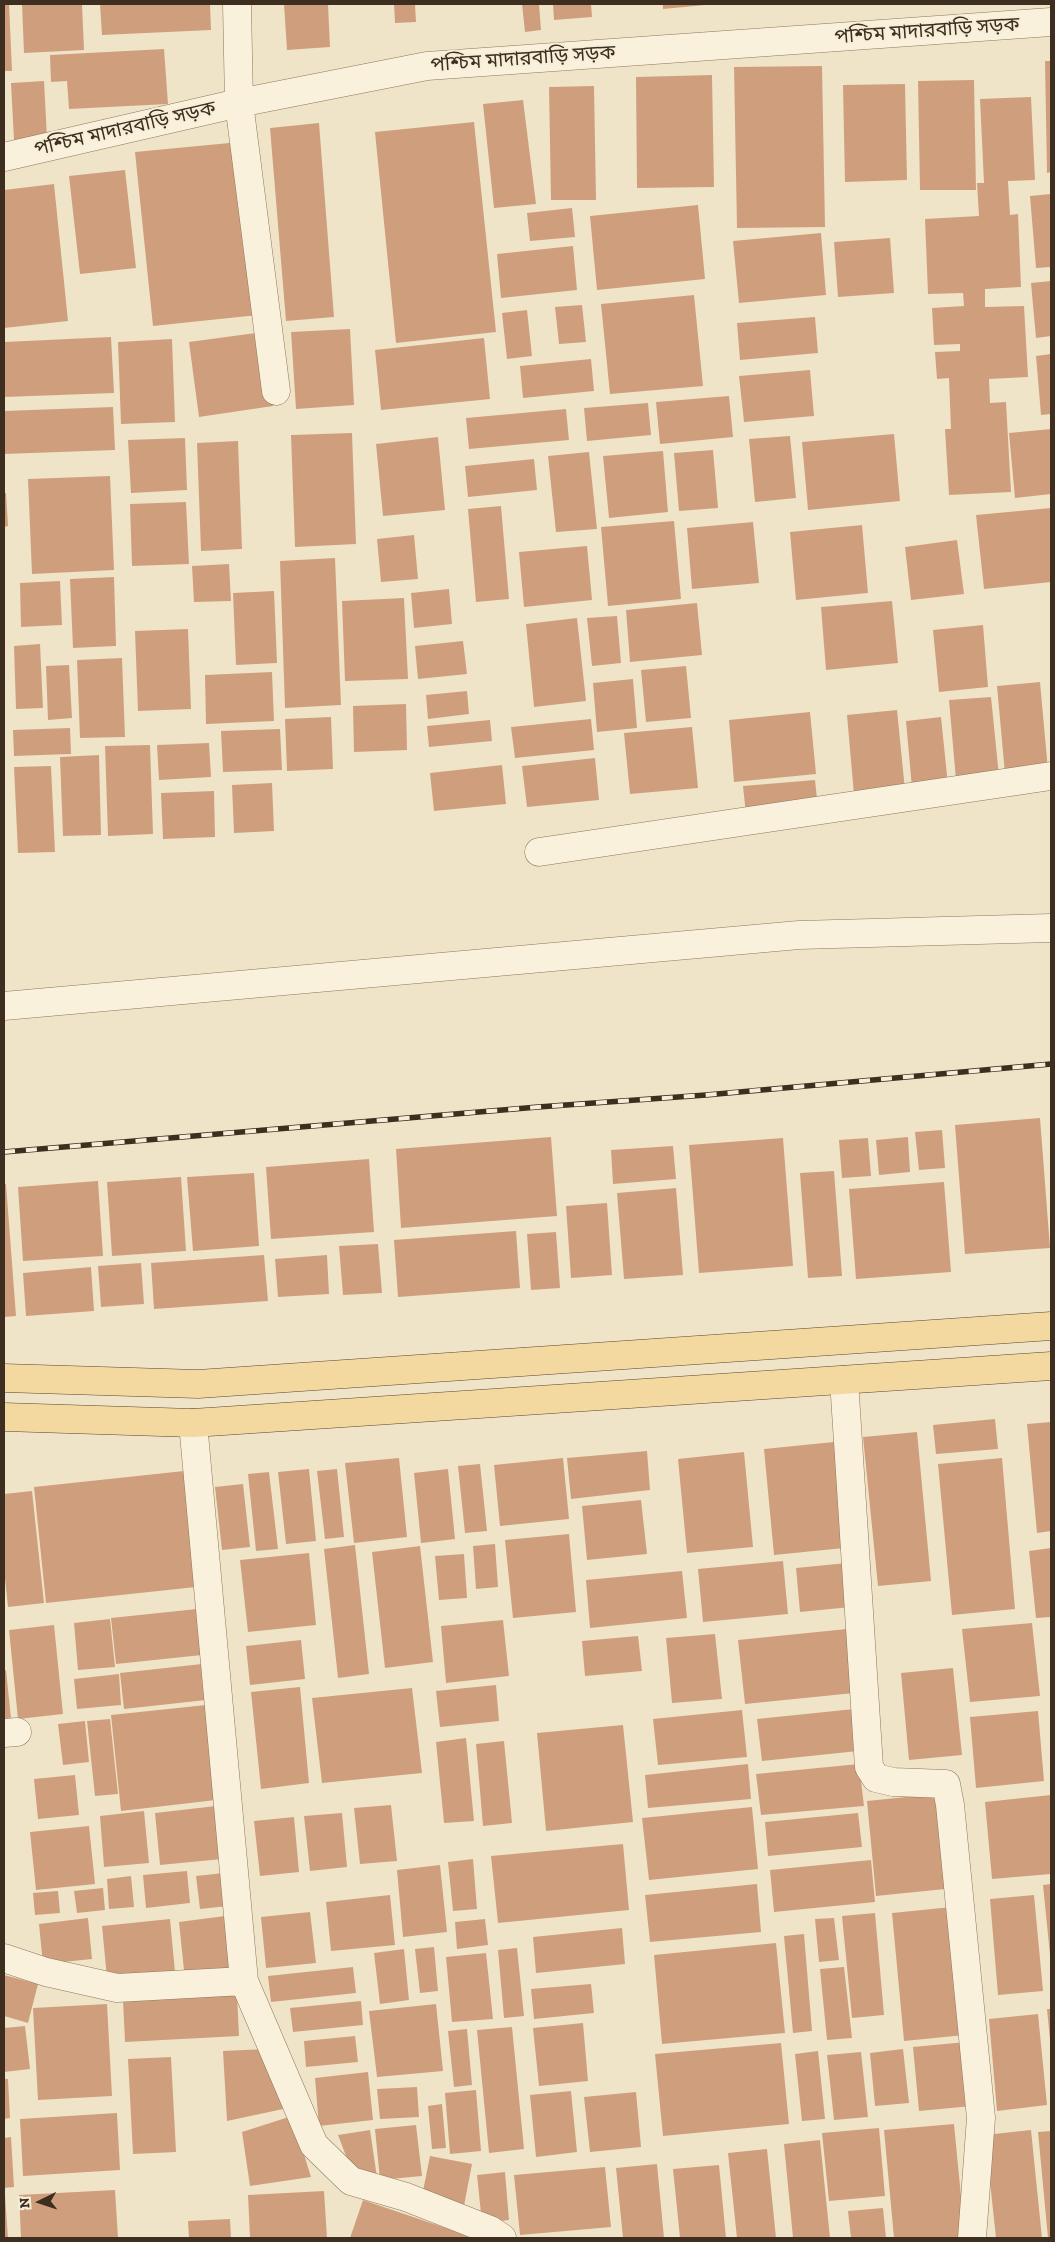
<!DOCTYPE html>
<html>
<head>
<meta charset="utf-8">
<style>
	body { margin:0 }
	#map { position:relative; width:1055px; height:2242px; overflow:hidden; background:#f0e4c8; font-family:"Zilla Slab",serif }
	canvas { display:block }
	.frame { position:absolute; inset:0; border:5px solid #3d2e20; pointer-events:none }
	.north { position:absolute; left:15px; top:2177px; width:50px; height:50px; -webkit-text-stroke:4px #f7eed8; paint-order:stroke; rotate:266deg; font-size:14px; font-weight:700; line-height:20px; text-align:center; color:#3d2e20 }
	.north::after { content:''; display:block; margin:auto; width:18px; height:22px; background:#3d2e20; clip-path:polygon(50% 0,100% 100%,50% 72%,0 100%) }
</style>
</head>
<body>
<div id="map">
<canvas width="1055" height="2242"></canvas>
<div class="frame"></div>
<div class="north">N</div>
</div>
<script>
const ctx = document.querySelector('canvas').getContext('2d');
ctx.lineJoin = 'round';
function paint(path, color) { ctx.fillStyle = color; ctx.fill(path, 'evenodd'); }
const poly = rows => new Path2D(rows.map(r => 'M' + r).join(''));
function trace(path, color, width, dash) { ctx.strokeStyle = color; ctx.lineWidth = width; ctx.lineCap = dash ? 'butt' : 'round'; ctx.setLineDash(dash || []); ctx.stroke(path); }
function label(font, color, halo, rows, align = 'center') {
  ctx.font = font + ' "Zilla Slab","Noto Sans Bengali",serif'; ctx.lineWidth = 4; ctx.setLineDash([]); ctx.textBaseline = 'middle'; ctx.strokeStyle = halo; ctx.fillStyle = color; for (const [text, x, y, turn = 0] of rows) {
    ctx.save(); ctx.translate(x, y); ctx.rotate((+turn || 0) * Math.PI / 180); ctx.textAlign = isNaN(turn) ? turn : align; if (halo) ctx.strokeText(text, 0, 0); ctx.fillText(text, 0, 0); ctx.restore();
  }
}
paint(poly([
	[4,4,9,4,12,71,4,71],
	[22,4,82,4,84,50,24,53],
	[100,4,210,4,211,30,102,35],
	[284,4,328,4,330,47,287,50],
	[394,4,415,4,416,22,395,23],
	[522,4,539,4,541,30,525,32],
	[553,4,591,4,592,17,554,20],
	[663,4,705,4,705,5,663,9],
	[164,49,168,104,69,109,67,81,51,82,50,55],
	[1045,61,1051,61,1051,172,1047,173],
	[822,66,825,227,737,228,734,67],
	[712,75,714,187,637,188,636,77],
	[974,80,976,190,920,190,918,81],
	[44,81,47,138,14,140,11,83],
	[905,84,907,180,845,182,843,85],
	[594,86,596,200,551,200,549,87],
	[1031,97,1035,180,1008,181,1010,215,1018,214,1021,287,985,289,985,307,1024,306,1028,377,989,379,990,403,1006,402,1011,492,949,495,945,429,951,429,949,378,937,379,935,352,960,351,960,344,934,345,932,308,964,306,963,293,928,294,925,219,979,216,977,183,984,183,980,99],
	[523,100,536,204,494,208,483,104],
	[474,122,496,332,396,343,375,132],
	[319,123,334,317,286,321,270,128],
	[240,142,258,315,153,326,135,152],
	[125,170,136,268,80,274,69,176],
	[54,184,68,321,4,328,4,190],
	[1051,194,1051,267,1036,268,1030,196],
	[698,205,705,279,597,290,590,216],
	[572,208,575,237,530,241,527,213],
	[821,233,826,295,739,303,733,241],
	[890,238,894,293,838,297,834,242],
	[573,246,577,290,501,298,497,254],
	[1051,281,1051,336,1036,338,1031,283],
	[694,295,703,386,610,394,601,304],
	[582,305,586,342,559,344,555,307],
	[527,310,532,356,507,359,502,313],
	[815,317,818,353,740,360,737,323],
	[350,329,354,405,296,409,291,332],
	[263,332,273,406,199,417,189,342],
	[111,337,114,393,4,397,4,342],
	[484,338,490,399,381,410,375,350],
	[172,339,175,422,121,424,118,342],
	[1051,354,1051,414,1041,415,1036,356],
	[591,359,594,391,523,398,520,366],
	[810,370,814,416,744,422,739,376],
	[729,396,733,437,660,444,656,402],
	[648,403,651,435,587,441,584,408],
	[113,407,115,450,4,454,4,411],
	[566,409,569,440,469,449,466,418],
	[1051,429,1051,494,1015,498,1009,433],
	[352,433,356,544,295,547,291,435],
	[894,434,900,501,808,510,802,442],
	[790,436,796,498,755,502,749,439],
	[438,437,445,510,383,516,376,444],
	[185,438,187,490,131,493,128,440],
	[238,441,242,549,201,551,197,443],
	[713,450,718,508,679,511,674,453],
	[663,451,668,512,609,518,603,456],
	[589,452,597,529,556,532,548,456],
	[534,459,537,490,468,497,465,466],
	[110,476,114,570,32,574,28,479],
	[4,493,6,493,8,526,4,527],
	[186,502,189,564,132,566,130,504],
	[501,506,509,599,476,602,468,509],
	[1051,508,1051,582,984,589,976,515],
	[674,521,681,599,608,606,601,527],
	[753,522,759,583,692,589,687,528],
	[862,525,868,593,796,600,790,532],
	[414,535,418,579,381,582,377,539],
	[957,540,964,594,911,600,905,547],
	[587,546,592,600,524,607,519,552],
	[335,558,341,705,285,708,280,561],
	[229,564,231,601,194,602,192,566],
	[114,577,116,646,73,648,70,579],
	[60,581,62,625,21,627,20,583],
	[449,589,452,624,414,628,411,593],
	[274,591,277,663,236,665,233,593],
	[404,598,408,679,345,681,342,601],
	[892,601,898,663,826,670,821,607],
	[697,603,702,655,630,662,626,610],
	[617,616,621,663,592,666,587,618],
	[577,618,586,701,534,707,526,624],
	[983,625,988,687,939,692,933,630],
	[188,629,191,709,138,711,135,631],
	[463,641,467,674,418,679,415,646],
	[40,644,43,708,16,709,14,646],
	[122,658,125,737,80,738,77,660],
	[69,665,72,718,48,720,46,666],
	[686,666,691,718,646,722,641,670],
	[272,672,274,721,206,724,205,675],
	[633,679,637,728,597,732,593,683],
	[1040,682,1048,770,1005,774,997,686],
	[467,691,469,714,428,719,426,695],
	[991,697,999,776,956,780,949,700],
	[406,704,407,750,354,752,353,706],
	[897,710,905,790,854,795,847,715],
	[810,712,816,774,734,782,729,720],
	[331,717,333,769,287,771,285,719],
	[941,717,948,785,912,788,906,721],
	[591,719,594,750,515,758,511,727],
	[490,720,492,741,429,747,427,726],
	[692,727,698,788,630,794,624,733],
	[70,728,71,754,14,756,13,730],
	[280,729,282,770,223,772,221,731],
	[209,743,211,777,159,780,157,745],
	[150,745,153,834,108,836,105,746],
	[99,755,101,835,63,836,60,757],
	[595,758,599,800,527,807,522,766],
	[502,765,506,804,434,811,430,773],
	[51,766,55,852,18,853,14,767],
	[815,780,818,808,746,815,743,786],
	[272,783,274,831,234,833,232,785],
	[214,791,215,837,163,839,161,793],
	[1040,1118,1050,1248,965,1254,955,1125],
	[942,1130,945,1168,919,1170,915,1132],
	[551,1137,557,1216,401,1228,396,1149],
	[908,1137,910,1172,879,1175,876,1140],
	[783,1138,793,1266,699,1273,689,1145],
	[868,1138,871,1176,842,1178,839,1140],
	[673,1146,676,1179,613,1184,611,1150],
	[369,1159,374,1232,271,1239,266,1167],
	[834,1171,842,1276,808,1278,800,1173],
	[254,1173,259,1246,193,1251,187,1177],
	[181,1177,186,1251,112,1256,107,1182],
	[98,1181,103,1256,23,1261,18,1187],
	[944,1182,951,1272,856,1279,849,1189],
	[4,1184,6,1184,16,1316,4,1317],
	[676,1188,683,1275,624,1279,617,1193],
	[607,1203,612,1275,571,1278,566,1206],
	[516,1231,520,1288,398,1297,394,1240],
	[556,1232,560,1288,531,1290,527,1234],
	[378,1244,382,1293,343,1295,339,1246],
	[264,1255,268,1301,154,1309,151,1263],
	[327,1255,329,1294,278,1297,275,1259],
	[141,1263,144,1304,101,1307,98,1266],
	[91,1267,94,1311,26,1316,23,1273],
	[995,1419,998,1449,936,1454,933,1425],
	[1051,1422,1051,1531,1037,1533,1027,1424],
	[917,1432,931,1581,878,1586,863,1437],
	[834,1442,844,1548,774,1555,764,1449],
	[647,1451,650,1490,571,1499,567,1458],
	[744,1452,753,1547,687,1553,678,1459],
	[399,1458,407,1537,354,1543,345,1463],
	[563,1458,569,1519,500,1526,494,1465],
	[1002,1458,1015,1609,952,1615,938,1464],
	[480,1464,487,1531,465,1533,458,1466],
	[309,1469,316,1541,286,1544,278,1472],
	[337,1469,344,1537,325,1539,317,1471],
	[448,1469,455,1539,421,1543,414,1473],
	[184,1471,196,1587,46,1603,34,1487],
	[269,1472,278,1549,256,1551,248,1474],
	[243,1484,250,1547,222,1550,215,1487],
	[32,1491,44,1603,8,1607,4,1569,4,1494],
	[641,1500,647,1554,587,1560,582,1506],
	[569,1534,576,1612,513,1618,505,1540],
	[495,1544,498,1587,476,1589,473,1546],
	[355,1545,369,1674,338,1678,324,1549],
	[420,1546,433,1662,385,1668,372,1552],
	[1051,1548,1051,1617,1036,1618,1029,1551],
	[309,1553,316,1625,248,1632,240,1560],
	[464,1554,467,1598,439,1600,435,1556],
	[783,1561,788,1614,703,1622,698,1569],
	[847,1563,851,1607,800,1612,796,1568],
	[682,1571,687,1618,590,1628,586,1580],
	[197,1609,202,1655,116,1664,111,1618],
	[110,1619,115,1667,78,1670,74,1623],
	[503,1620,509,1676,446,1683,441,1626],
	[1032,1623,1040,1696,970,1702,962,1629],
	[54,1625,63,1714,18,1719,9,1630],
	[847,1629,854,1693,745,1704,738,1640],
	[715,1634,722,1699,672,1703,666,1638],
	[638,1636,642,1671,585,1676,582,1641],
	[301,1640,305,1679,250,1685,246,1646],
	[202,1664,206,1700,124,1709,120,1673],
	[953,1668,962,1755,909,1760,901,1673],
	[6,1670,12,1728,4,1729,4,1671],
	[119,1674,121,1705,77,1709,74,1679],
	[496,1685,499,1721,440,1727,436,1691],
	[300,1687,309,1783,261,1789,251,1692],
	[412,1688,422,1773,322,1783,312,1698],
	[206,1705,216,1800,121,1811,111,1715],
	[854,1709,858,1751,762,1761,757,1719],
	[742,1710,747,1757,658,1765,653,1719],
	[1038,1711,1044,1781,976,1788,970,1717],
	[110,1719,118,1794,95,1796,87,1721],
	[85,1721,89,1762,63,1765,58,1724],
	[623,1725,633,1822,546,1831,537,1733],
	[466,1738,474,1821,444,1823,436,1742],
	[504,1741,512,1823,483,1826,476,1744],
	[748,1764,751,1799,648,1808,645,1775],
	[859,1764,864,1806,761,1815,756,1774],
	[75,1775,79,1815,38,1819,34,1779],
	[946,1793,955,1888,876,1896,867,1801],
	[1051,1795,1051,1874,992,1879,985,1802],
	[391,1805,397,1861,360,1864,354,1808],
	[216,1806,222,1859,160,1865,155,1813],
	[752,1807,758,1869,649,1880,642,1818],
	[144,1811,149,1863,104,1867,100,1816],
	[342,1813,347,1867,310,1871,304,1816],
	[858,1813,862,1847,768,1856,765,1822],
	[294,1817,299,1872,260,1876,254,1821],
	[89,1826,95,1884,36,1890,30,1832],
	[623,1844,629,1910,498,1923,491,1856],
	[473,1859,477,1909,453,1911,448,1862],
	[871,1860,875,1902,774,1912,770,1870],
	[440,1865,447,1932,403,1937,397,1870],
	[187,1871,190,1903,146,1908,143,1875],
	[224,1873,228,1906,200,1909,196,1876],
	[131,1876,134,1907,109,1909,107,1879],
	[757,1884,761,1932,650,1942,645,1895],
	[1051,1884,1051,1955,1050,1955,1043,1885],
	[103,1888,105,1910,77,1913,74,1891],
	[58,1891,60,1913,35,1915,33,1893],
	[390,1895,395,1945,331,1951,326,1902],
	[1034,1895,1043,1991,998,1995,990,1899],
	[952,1907,965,2035,904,2041,892,1913],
	[310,1912,316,1963,266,1968,261,1917],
	[875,1913,884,2015,852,2018,842,1916],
	[225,1916,231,1974,185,1980,179,1922],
	[88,1918,92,1959,43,1964,39,1924],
	[834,1918,839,1960,819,1962,815,1919],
	[170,1919,175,1972,107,1978,102,1926],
	[485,1919,488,1945,457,1949,455,1922],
	[622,1928,625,1964,536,1973,533,1937],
	[804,1934,812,2031,793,2033,784,1936],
	[776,1943,785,2033,662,2044,654,1955],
	[434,1947,438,1991,420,1993,415,1949],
	[517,1948,524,2016,504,2018,498,1950],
	[404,1949,409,2000,380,2004,374,1953],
	[486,1953,493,2019,452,2022,446,1957],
	[353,1967,356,1993,271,2002,268,1976],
	[844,1967,852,2038,827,2040,820,1969],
	[4,1975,38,1984,28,2023,4,2016],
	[591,1984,594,2013,534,2019,531,1989],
	[237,1994,239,2036,125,2042,123,2000],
	[361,2001,363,2025,293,2032,290,2008],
	[107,2004,112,2096,38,2100,33,2008],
	[436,2004,443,2071,377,2077,369,2011],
	[1047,2009,1051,2009,1051,2040,1050,2040],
	[1038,2014,1047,2105,997,2111,989,2019],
	[583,2023,588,2081,539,2086,533,2028],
	[25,2026,30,2069,4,2072,4,2028],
	[512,2027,524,2149,489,2153,477,2030],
	[467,2029,472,2085,454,2087,448,2031],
	[355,2036,358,2062,306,2067,304,2041],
	[966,2042,972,2106,919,2111,913,2047],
	[781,2043,789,2124,663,2136,655,2054],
	[266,2049,288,2108,227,2121,223,2051],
	[903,2049,909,2103,875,2106,870,2053],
	[818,2051,825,2119,802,2121,795,2054],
	[861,2052,868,2117,834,2120,827,2055],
	[171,2057,176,2152,133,2154,128,2059],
	[368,2072,373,2120,319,2126,315,2078],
	[4,2079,8,2079,10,2118,4,2119],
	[417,2087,419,2117,380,2119,377,2089],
	[476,2090,481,2151,450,2154,445,2093],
	[571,2091,577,2152,536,2157,530,2095],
	[636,2092,641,2147,590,2152,584,2097],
	[442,2104,446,2148,432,2149,428,2106],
	[117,2113,120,2170,23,2176,20,2119],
	[292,2116,311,2177,250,2186,242,2132],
	[954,2124,965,2238,894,2238,884,2130],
	[416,2125,422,2176,380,2180,375,2129],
	[879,2128,885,2196,829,2201,822,2133],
	[370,2130,378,2184,359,2177,346,2156,338,2135],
	[1031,2130,1042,2238,996,2238,985,2135],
	[1051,2131,1051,2238,1048,2238,1038,2132],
	[11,2137,14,2187,4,2188,4,2138],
	[820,2140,830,2238,793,2238,784,2144],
	[767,2149,776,2238,737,2238,728,2153],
	[430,2156,472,2164,463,2211,421,2201],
	[657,2164,664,2238,623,2238,616,2168],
	[719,2165,726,2238,680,2238,673,2169],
	[605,2167,611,2227,520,2235,514,2175],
	[505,2172,509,2220,482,2223,477,2175],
	[115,2190,118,2238,21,2238,19,2195],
	[324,2191,327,2238,250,2238,248,2195],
	[4,2195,5,2195,8,2238,4,2238],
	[363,2200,475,2238,350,2238],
	[883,2208,886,2238,851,2238,848,2211],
	[230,2219,231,2238,189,2238,188,2221]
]), '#cf9f7d');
const minor = poly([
	[237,4,239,103,276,391],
	[4,157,239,103,427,66,1051,22],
	[539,852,1051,776],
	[4,1006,799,935,1051,928],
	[844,1380,869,1767,876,1778,893,1782,946,1784,950,1805,981,2118,972,2238],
	[193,1423,244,1981,314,2145,351,2181,406,2197,490,2230,502,2238],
	[4,1733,17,1732],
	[4,1958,46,1972,117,1988,244,1981]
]);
const major = poly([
	[4,1378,198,1384,1051,1326],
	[4,1417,193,1423,1051,1366]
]);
trace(minor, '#8d765c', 29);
trace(major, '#5b4430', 29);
trace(minor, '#faf1dc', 28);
trace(major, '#f3d9a0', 28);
const rail = poly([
	[4,1152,538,1107,706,1095,1051,1064]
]);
trace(rail, '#3d2e20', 5.5);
trace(rail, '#f7eed8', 4, [11]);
label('20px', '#3d2e20', '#f7eed8', [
	["পশ্চিম মাদারবাড়ি সড়ক",927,31,-4],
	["পশ্চিম মাদারবাড়ি সড়ক",523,59,-4],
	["পশ্চিম মাদারবাড়ি সড়ক",125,129,-13]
]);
</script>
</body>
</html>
